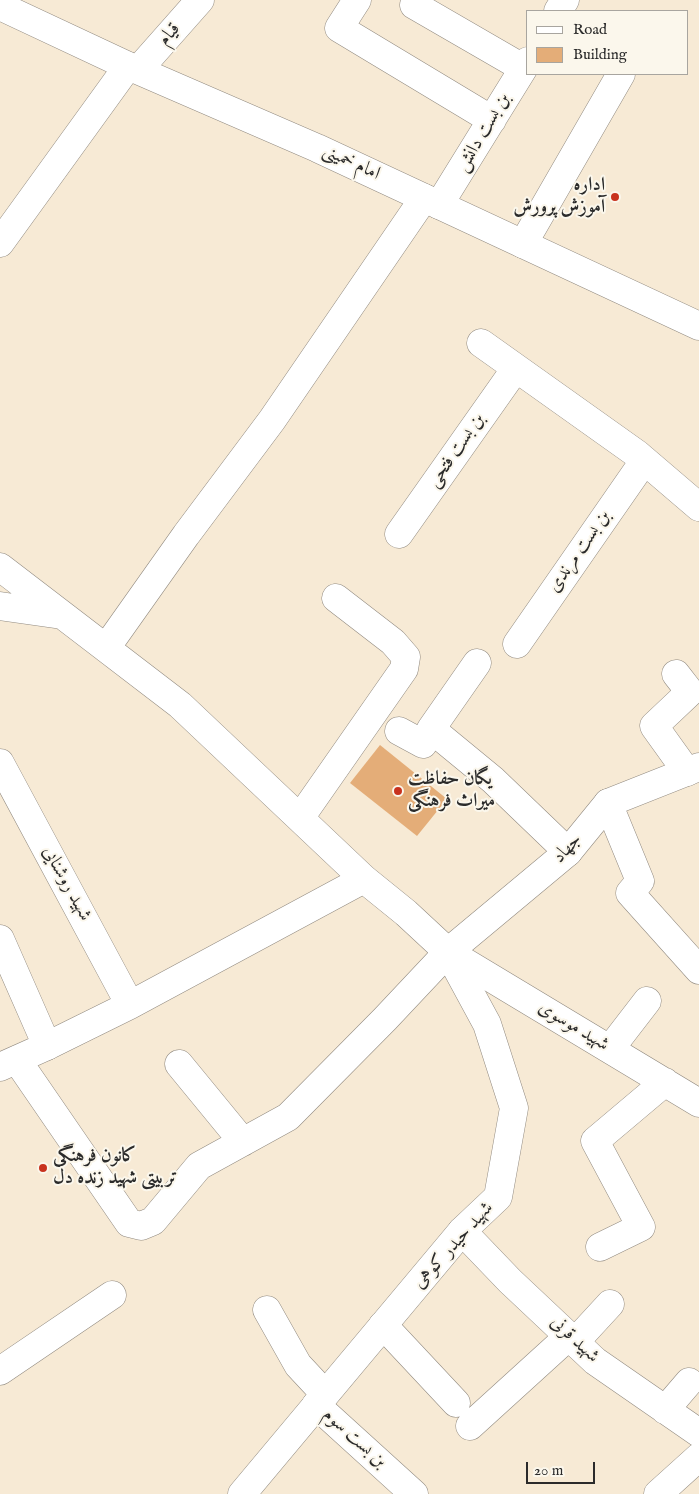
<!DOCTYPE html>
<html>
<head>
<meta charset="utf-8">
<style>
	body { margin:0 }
	#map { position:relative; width:699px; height:1494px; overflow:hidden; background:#f7ead5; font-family:"IM FELL English",serif }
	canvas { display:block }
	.legend { position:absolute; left:526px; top:10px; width:162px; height:65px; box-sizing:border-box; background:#fbf7ec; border:1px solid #a8a59f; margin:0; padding:6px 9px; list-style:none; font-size:15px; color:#2b2b2b }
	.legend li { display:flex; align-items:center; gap:10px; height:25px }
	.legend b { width:25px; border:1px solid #a8a59f }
	.scale { position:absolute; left:526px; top:1462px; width:69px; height:22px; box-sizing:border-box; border:2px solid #2b2b2b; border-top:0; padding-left:6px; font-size:15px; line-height:18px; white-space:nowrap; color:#2b2b2b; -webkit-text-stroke:4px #fbf7ec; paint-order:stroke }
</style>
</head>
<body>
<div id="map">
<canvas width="699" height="1494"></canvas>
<ul class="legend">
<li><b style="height:6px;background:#fff"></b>Road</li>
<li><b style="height:14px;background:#e4ad78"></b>Building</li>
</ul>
<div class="scale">20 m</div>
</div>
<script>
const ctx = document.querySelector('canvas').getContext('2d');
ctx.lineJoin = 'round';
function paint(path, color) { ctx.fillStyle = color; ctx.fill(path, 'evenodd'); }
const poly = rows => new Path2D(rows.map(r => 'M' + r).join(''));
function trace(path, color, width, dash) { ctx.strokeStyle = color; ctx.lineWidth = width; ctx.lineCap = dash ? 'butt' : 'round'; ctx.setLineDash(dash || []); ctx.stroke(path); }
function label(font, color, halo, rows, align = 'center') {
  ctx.font = font + ' "IM FELL English",Amiri,serif'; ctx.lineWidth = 4; ctx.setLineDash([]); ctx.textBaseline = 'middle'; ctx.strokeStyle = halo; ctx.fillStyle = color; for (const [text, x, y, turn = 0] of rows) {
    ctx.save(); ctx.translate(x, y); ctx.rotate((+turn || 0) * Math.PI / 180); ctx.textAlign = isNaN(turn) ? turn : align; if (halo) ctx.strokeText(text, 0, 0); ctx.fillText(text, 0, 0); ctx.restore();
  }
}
paint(poly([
	[380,745,447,799,417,836,350,783]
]), '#e4ad78');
const minor = poly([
	[357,0,339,28,492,120],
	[414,5,523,68],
	[558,11,565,0],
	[139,69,200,0],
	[439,205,528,61],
	[0,243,128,66],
	[523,244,621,74],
	[481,343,637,454,699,507],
	[399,534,516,368],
	[0,567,180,705,364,879],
	[0,606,62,615],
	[517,644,644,461],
	[106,648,186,535,272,420,424,198],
	[477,663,431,729,493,780,568,852],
	[676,674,690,692,654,726,687,772],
	[399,731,423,744,431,729],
	[0,763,130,1005],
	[608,803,640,881,630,893,699,970],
	[300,818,404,669,406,657,393,642,336,598],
	[47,1046,130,1005,364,879,406,913,448,952,699,1103],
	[610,1049,647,1001],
	[17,1060,129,1223,141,1226,153,1221,199,1166,288,1117,385,1019,448,952],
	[179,1064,243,1142],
	[462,1231,510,1281,595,1361,699,1433],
	[600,1247,641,1227,595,1141,665,1082],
	[267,1310,298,1365,325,1394],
	[383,1325,456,1403],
	[575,1342,610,1304],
	[0,1371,112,1295],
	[316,1405,414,1494],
	[665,1410,689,1382],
	[470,1426,569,1336],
	[658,1494,699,1457]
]);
const tertiary = poly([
	[0,939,47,1046,0,1067],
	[242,1494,462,1231,498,1197,514,1108,487,1024,448,952,568,852,608,803,699,767]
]);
const primary = poly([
	[0,6,128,66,317,148,699,326]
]);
trace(minor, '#918a80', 29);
trace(tertiary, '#918a80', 29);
trace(primary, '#918a80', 29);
trace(minor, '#fff', 28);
trace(tertiary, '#fff', 28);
trace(primary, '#fff', 28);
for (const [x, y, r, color] of [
	[615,197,5,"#c8321e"],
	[398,791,5,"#c8321e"],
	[43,1168,5,"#c8321e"]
]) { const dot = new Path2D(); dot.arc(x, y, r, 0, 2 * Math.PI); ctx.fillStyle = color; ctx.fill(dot); trace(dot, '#fbf7ec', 2); }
label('19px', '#2b2b2b', '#fbf7ec', [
	["قیام",170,35,-49],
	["بن بست دانش",484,133,-59],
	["امام خمینی",351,163,25],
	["بن بست فتحی",457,451,-55],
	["بن بست مرندی",580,552,-55],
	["جهاد",568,849,-47],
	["شهید روشنایی",66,884,61],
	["شهید موسوی",573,1027,31],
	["شهید حیدر کوهی",454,1246,-48],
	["شهید قرنی",574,1340,43],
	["بن بست سوم",354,1439,42]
]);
label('bold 19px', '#2b2b2b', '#fbf7ec', [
	["اداره",605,186,"right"],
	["آموزش پرورش",605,208,"right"],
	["یگان حفاظت",408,780],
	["میراث فرهنگی",408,802],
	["کانون فرهنگی",53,1157],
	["تربیتی شهید زنده دل",53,1179]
], 'left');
</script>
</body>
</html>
